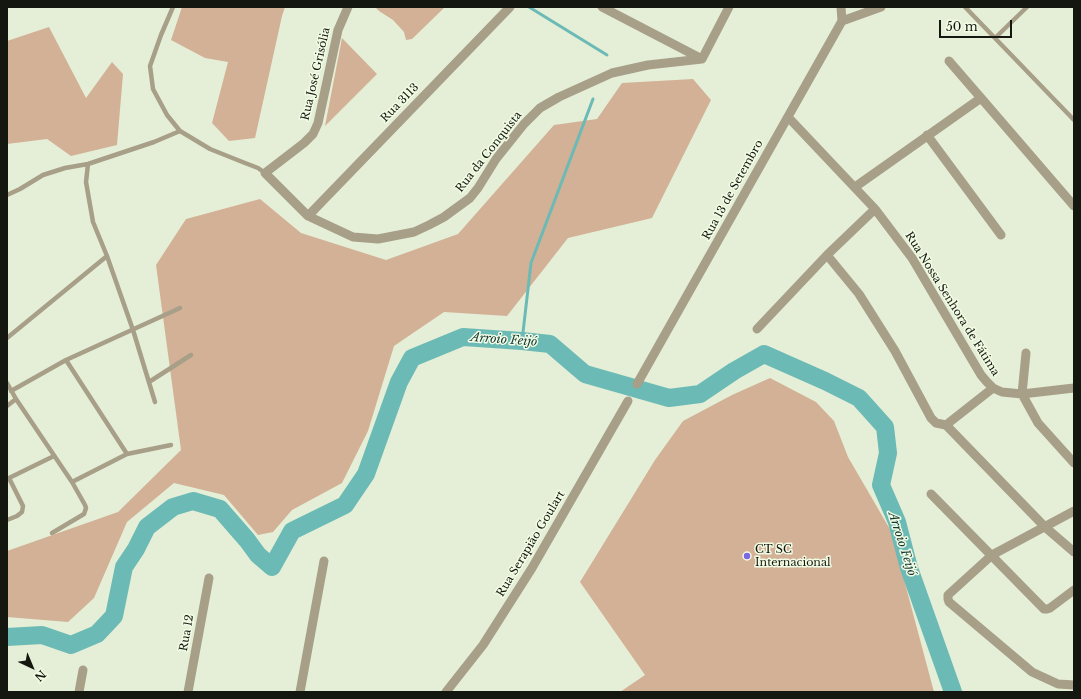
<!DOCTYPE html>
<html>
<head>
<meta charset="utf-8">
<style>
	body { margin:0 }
	#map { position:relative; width:1081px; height:699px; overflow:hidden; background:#e5efd7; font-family:"Libre Baskerville",serif }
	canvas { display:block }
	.frame { position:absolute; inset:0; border:8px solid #14170f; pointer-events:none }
	.north { position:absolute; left:12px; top:647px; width:40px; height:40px; -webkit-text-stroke:3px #f2fce4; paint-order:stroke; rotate:136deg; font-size:11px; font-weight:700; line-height:16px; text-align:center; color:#14170f }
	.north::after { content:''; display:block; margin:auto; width:14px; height:18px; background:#14170f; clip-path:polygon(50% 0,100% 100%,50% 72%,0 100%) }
	.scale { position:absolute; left:939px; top:20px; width:73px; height:18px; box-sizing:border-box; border:2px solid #14170f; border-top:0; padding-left:5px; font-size:12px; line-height:14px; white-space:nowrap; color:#14170f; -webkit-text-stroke:3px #f2fce4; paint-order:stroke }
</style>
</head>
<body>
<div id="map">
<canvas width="1081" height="699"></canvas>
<div class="frame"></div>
<div class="north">N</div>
<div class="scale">50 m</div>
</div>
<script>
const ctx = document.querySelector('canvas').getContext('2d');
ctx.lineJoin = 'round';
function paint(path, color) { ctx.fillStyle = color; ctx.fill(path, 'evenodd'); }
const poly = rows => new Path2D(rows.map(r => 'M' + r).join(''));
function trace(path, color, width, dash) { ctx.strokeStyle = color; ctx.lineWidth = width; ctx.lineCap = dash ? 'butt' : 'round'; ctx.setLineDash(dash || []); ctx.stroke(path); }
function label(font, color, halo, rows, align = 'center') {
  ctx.font = font + ' "Libre Baskerville",serif'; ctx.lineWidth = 3; ctx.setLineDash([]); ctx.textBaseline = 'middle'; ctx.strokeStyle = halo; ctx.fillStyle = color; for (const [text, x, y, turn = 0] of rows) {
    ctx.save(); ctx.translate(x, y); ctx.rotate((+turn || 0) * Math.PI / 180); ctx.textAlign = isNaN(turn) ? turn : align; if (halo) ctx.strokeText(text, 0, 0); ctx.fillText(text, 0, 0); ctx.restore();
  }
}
paint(poly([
	[182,7,285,7,282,16,255,138,229,141,212,123,228,62,205,58,171,40],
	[375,7,445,7,412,39,406,40,404,32,393,20,379,11],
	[49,27,86,98,112,62,123,74,117,145,71,156,47,139,7,144,7,41],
	[342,38,377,74,325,126],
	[693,79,711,100,652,218,568,238,507,316,444,312,394,346,368,431,342,483,292,510,273,532,258,535,224,495,174,483,127,522,94,598,68,622,7,617,7,551,118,512,181,450,156,265,186,219,260,199,301,233,386,260,458,234,554,125,597,119,622,83],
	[770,378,816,402,834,421,848,457,891,531,934,692,620,692,645,675,580,582,655,460,683,421,732,395]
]), '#d2b196');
trace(poly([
	[529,7,607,55],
	[522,341,531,263,593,99]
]), '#6cbab5', 3);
trace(poly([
	[7,637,42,635,71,645,97,634,114,616,124,567,136,549,147,527,173,507,193,501,220,509,247,540,258,555,272,567,292,531,345,505,366,474,399,382,412,358,463,337,522,341,550,344,585,374,669,398,700,394,734,371,764,354,825,381,859,398,885,427,888,453,881,485,897,522,909,568,953,692]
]), '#6cbab5', 18);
trace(poly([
	[173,7,161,35,150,66,153,89,167,115,180,131,210,149,245,163,258,168,265,173],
	[965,7,1074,120],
	[995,38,1027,7],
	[88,164,86,182,93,222,107,256,133,330,155,402],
	[7,195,20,189,43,175,65,168,88,164,154,142,180,131],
	[7,338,107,256],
	[66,360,127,454],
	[149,382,191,355],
	[7,383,16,399,72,482,85,505,86,508,84,514,52,533],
	[11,391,66,360,180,308],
	[7,406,16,399],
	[7,479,54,456],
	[72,482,127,454,171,445],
	[7,520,17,516,22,512,23,506,9,478]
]), '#a79f87', 4.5);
trace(poly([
	[348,7,338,30,318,123,313,134,304,143,265,173,308,216,353,237,378,239,414,232,429,225,444,217,470,198,478,188,496,159,524,124,540,108,559,97,612,73,648,65,702,59],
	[602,7,702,59],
	[842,21,881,7],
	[702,59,729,7],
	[981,98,1074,206],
	[788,117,875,209,912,258,981,375,987,382,993,388,1002,392,1022,394,1074,388],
	[927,135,1001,235],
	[855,187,981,98,949,61],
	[308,216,510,7],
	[827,255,859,294,895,351,931,418,936,423,946,425],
	[757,329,827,255,875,209],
	[1026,353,1022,394,1038,423,1074,463],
	[637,384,842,21,841,7],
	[993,388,946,425,1045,527,1074,552],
	[931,494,1044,609,1047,609,1050,608,1074,590],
	[1074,511,992,555,948,595,948,599,949,602,1032,672,1058,684,1074,685],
	[79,692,83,670],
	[188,692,209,578],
	[300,692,324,561],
	[446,692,483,645,532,568,628,401]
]), '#a79f87', 9);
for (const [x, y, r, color] of [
	[747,556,4,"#7c67e2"]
]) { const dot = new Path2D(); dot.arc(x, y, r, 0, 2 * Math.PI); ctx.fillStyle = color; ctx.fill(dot); trace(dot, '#f2fce4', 1.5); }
label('11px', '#14170f', '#f2fce4', [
	["Rua José Grisólia",316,74,-77],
	["Rua 3113",400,103,-46],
	["Rua da Conquista",489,152,-52],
	["Rua 13 de Setembro",733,190,-61],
	["Rua Nossa Senhora de Fátima",952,304,58],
	["Rua Serapião Goulart",531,544,-59],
	["Rua 12",187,633,-80]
]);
label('11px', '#14170f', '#f2fce4', [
	["CT SC",755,550],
	["Internacional",755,563]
], 'left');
label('italic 12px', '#123836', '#f2fce4', [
	["Arroio Feijó",504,340,4],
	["Arroio Feijó",902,544,72]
]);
</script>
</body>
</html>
